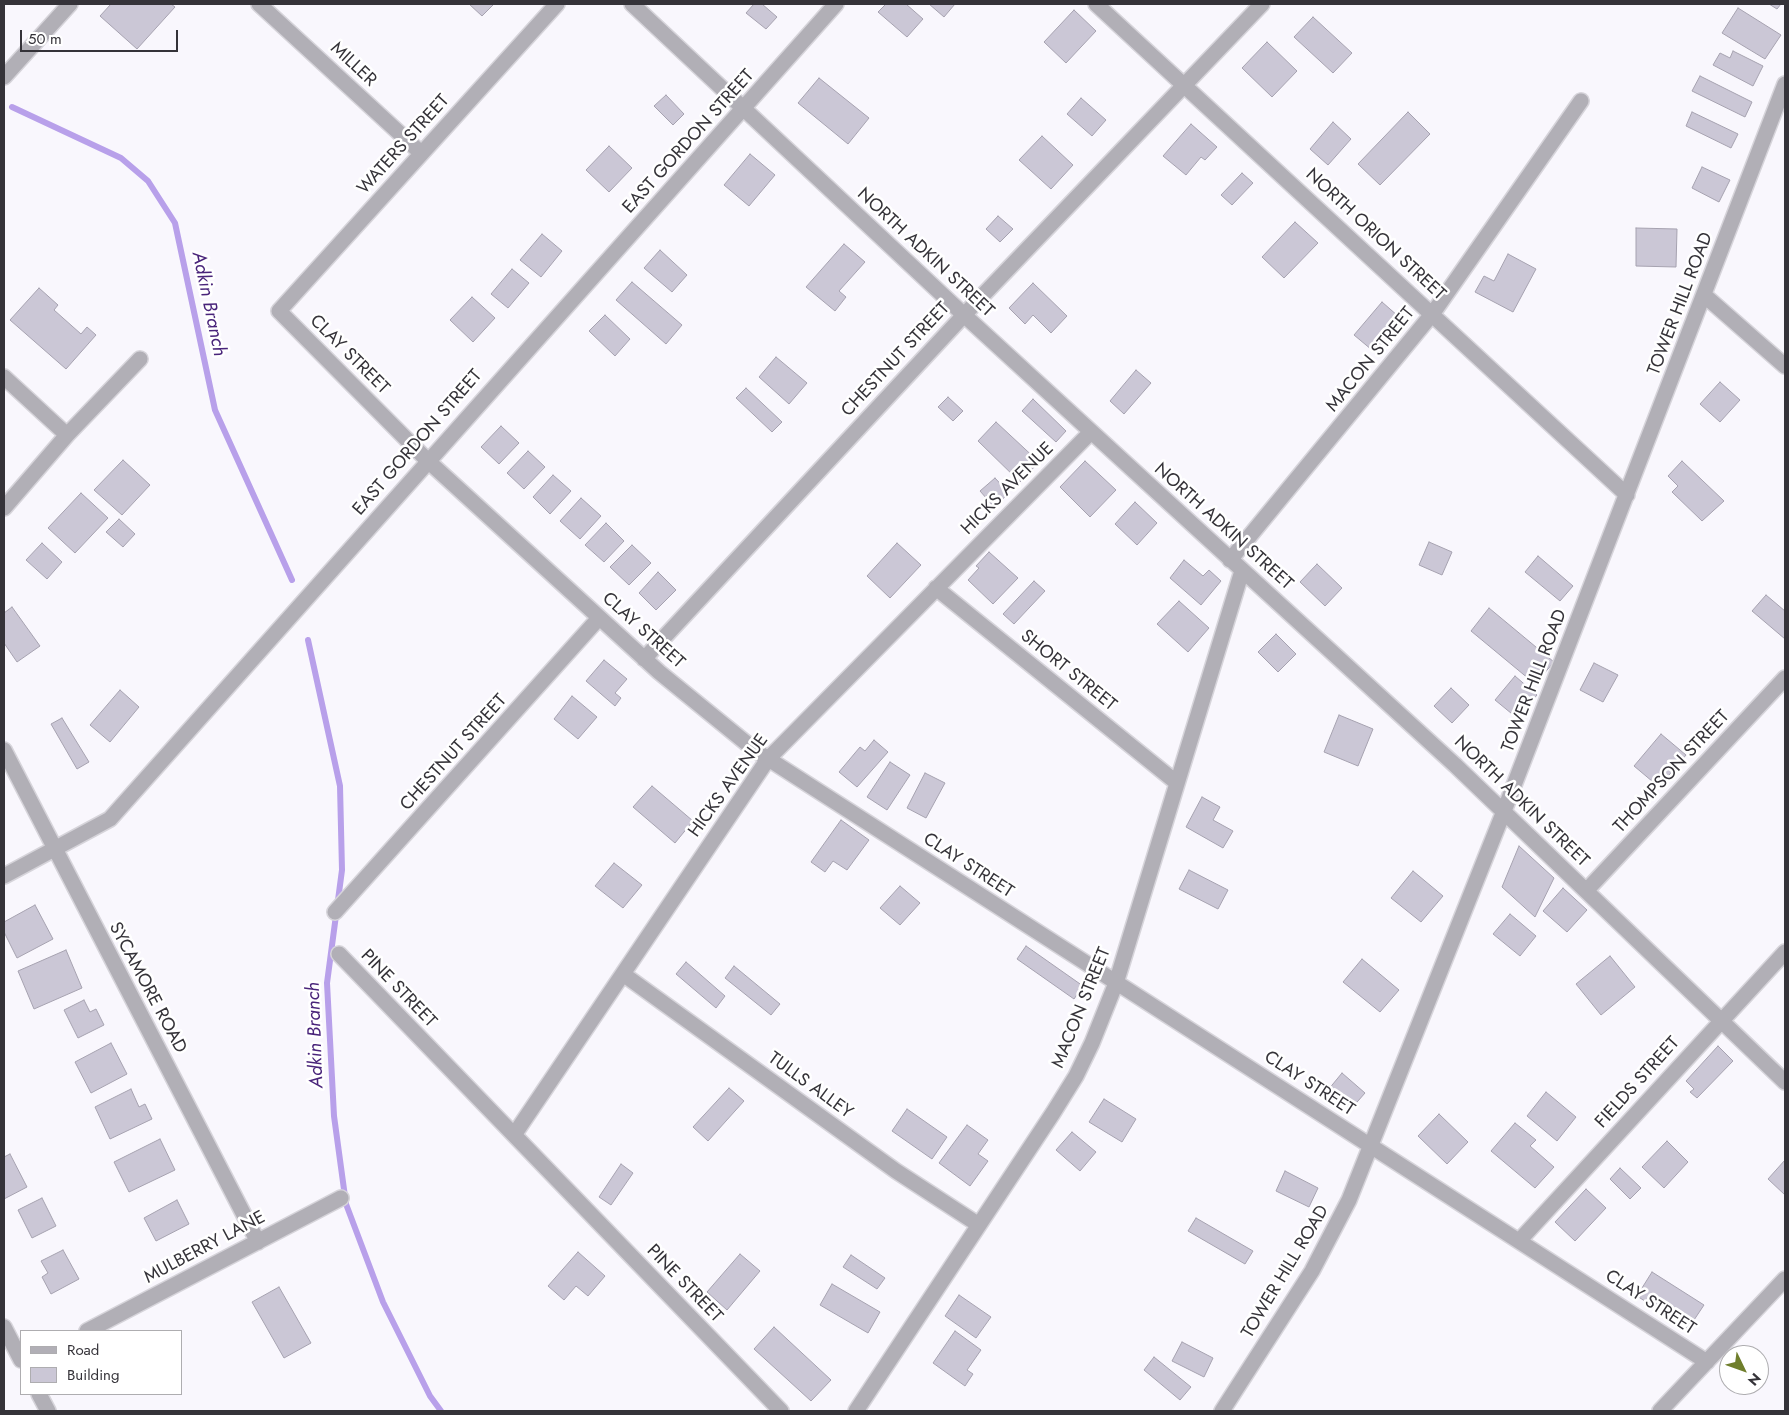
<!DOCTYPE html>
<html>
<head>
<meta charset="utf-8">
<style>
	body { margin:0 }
	#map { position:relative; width:1789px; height:1415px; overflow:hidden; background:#f9f7fd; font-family:Jost,sans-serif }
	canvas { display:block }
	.frame { position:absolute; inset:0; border:5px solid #353339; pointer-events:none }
	.legend { position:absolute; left:20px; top:1330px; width:162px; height:65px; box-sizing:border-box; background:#fff; border:1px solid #aeadb0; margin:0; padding:6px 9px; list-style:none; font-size:15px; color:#353339 }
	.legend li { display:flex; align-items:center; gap:10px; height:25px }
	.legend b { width:25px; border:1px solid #aeadb0 }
	.north { position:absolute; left:1719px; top:1345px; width:50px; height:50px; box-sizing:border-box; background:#fff; border:1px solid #aeadb0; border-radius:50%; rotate:132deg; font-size:14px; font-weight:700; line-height:20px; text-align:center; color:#353339 }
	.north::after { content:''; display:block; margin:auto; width:18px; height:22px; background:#6f7e2c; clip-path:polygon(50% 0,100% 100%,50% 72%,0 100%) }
	.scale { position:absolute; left:20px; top:30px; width:158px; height:22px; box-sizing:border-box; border:2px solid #353339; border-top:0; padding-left:6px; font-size:15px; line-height:18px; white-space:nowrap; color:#353339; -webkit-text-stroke:4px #fff; paint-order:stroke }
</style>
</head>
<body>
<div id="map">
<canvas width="1789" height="1415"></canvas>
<div class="frame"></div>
<ul class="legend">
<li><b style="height:6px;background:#b1afb6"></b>Road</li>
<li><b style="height:14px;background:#cbc7d6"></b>Building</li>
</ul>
<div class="north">N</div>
<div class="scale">50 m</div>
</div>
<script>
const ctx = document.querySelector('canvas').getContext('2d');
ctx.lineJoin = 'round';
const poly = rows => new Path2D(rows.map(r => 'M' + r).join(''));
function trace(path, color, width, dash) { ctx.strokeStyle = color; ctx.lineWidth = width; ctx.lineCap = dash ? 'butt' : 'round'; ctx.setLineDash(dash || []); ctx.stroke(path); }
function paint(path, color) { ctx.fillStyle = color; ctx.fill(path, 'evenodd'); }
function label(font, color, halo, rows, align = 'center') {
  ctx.font = font + ' Jost,sans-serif'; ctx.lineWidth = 5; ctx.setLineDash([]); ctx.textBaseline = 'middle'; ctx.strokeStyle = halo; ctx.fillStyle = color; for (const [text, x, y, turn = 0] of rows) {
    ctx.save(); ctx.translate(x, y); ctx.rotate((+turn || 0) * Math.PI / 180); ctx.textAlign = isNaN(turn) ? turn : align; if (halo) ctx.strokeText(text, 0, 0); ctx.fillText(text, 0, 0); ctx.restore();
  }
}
trace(poly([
	[12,107,121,158,148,181,175,223,215,410,292,580],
	[308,640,340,786,342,870,327,983,334,1116,346,1204,383,1302,430,1396,441,1411]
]), '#b8a0ea', 6);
const building = poly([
	[111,4,171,4,175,7,137,49,100,16,111,4],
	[469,4,494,4,482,16,469,4],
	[754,4,762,4,777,17,766,29,746,13,754,4],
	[886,4,906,4,923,19,907,37,878,12,886,4],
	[929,4,955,4,944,17,929,4],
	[1769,4,1781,4,1777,9,1769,4],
	[1738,8,1781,35,1765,59,1722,33,1738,8],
	[1074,10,1096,31,1066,63,1044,42,1074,10],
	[1313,17,1352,53,1333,73,1294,37,1313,17],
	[1267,42,1297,71,1272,97,1242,68,1267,42],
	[1733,51,1763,66,1753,86,1713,65,1720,53,1730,58,1733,51],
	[1700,76,1752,102,1745,117,1692,91,1700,76],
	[819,78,869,118,848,144,798,103,819,78],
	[666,95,684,114,673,125,654,106,666,95],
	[1081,98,1106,120,1092,136,1067,114,1081,98],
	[1408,112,1430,134,1380,185,1358,164,1408,112],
	[1692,112,1738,134,1731,148,1686,126,1692,112],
	[1333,122,1351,139,1328,165,1310,149,1333,122],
	[1191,124,1217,147,1205,160,1201,157,1186,175,1163,156,1191,124],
	[1042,136,1073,165,1051,189,1019,160,1042,136],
	[609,146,632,168,609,192,586,170,609,146],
	[750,154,775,175,749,206,724,185,750,154],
	[1702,167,1730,180,1719,202,1692,188,1702,167],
	[1242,173,1253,183,1232,205,1221,195,1242,173],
	[998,216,1013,229,1000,242,986,229,998,216],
	[1295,222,1318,243,1284,278,1262,257,1295,222],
	[1636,228,1677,229,1676,267,1636,266,1636,228],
	[542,234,562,251,541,277,520,260,542,234],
	[844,244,865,262,839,291,846,297,835,311,806,287,844,244],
	[660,250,687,275,672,292,644,268,660,250],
	[1508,254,1536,269,1513,312,1475,292,1484,276,1494,281,1508,254],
	[512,269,529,283,508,308,491,294,512,269],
	[632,282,682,325,666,344,616,300,632,282],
	[1033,283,1067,316,1051,333,1033,315,1025,324,1009,308,1033,283],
	[39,288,58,305,54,310,81,334,87,327,96,335,66,369,10,320,39,288],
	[472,297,495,318,473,342,450,320,472,297],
	[1382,302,1406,323,1378,355,1354,335,1382,302],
	[605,315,630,339,615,356,589,331,605,315],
	[776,357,807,383,789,404,759,377,776,357],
	[1136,370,1151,383,1124,414,1110,401,1136,370],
	[1720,382,1740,400,1720,422,1700,404,1720,382],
	[746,388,782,422,772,432,736,398,746,388],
	[948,397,963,411,953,421,938,407,948,397],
	[1033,399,1066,431,1056,442,1022,411,1033,399],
	[996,422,1039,462,1020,482,978,441,996,422],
	[501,426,519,443,499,464,481,447,501,426],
	[528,451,545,467,524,489,507,473,528,451],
	[123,460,150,485,122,515,94,490,123,460],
	[1085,461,1116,490,1090,517,1060,487,1085,461],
	[1682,461,1724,501,1702,521,1672,492,1678,486,1668,476,1682,461],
	[553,475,571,491,550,514,533,497,553,475],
	[995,478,1009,493,994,507,980,491,995,478],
	[81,493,108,518,75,553,48,528,81,493],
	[581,498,601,516,580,539,560,521,581,498],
	[1135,502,1157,523,1137,545,1115,524,1135,502],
	[119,519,135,534,123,547,106,532,119,519],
	[606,523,624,541,604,562,585,545,606,523],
	[1429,542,1452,552,1442,575,1419,565,1429,542],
	[42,543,62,562,47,579,26,560,42,543],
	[897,543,921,565,890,598,867,576,897,543],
	[632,545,651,563,629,585,610,567,632,545],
	[989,552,1018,578,993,604,968,580,979,568,976,566,989,552],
	[1538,556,1573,586,1560,601,1525,572,1538,556],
	[1184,560,1203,576,1209,570,1221,581,1201,605,1170,578,1184,560],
	[1317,564,1342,588,1325,606,1300,582,1317,564],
	[658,572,676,590,656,610,639,593,658,572],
	[1034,581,1045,591,1014,624,1003,614,1034,581],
	[1766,595,1785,611,1785,639,1752,611,1766,595],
	[1179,601,1209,628,1188,652,1157,624,1179,601],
	[12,607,40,646,17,662,4,643,4,613,12,607],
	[1489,608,1554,662,1535,684,1471,631,1489,608],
	[1276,634,1296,654,1278,672,1258,652,1276,634],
	[604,660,627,679,615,693,621,698,615,706,586,681,604,660],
	[1594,663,1618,675,1603,702,1580,690,1594,663],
	[1515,676,1537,695,1517,718,1495,700,1515,676],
	[1451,688,1469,705,1452,723,1434,706,1451,688],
	[120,690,139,707,110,742,90,725,120,690],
	[572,696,597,717,578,739,554,719,572,696],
	[1339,715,1373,729,1358,766,1324,752,1339,715],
	[62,718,89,762,77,769,51,724,62,718],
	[1661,734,1686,755,1659,787,1634,766,1661,734],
	[874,740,888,752,857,787,839,772,860,747,865,751,874,740],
	[890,762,910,775,887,810,867,797,890,762],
	[925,773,945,783,926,818,907,808,925,773],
	[652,786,693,821,675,843,633,807,652,786],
	[1202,797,1220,807,1213,820,1233,831,1223,848,1186,827,1202,797],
	[841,820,869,840,847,870,833,861,825,872,811,862,841,820],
	[1519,846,1554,878,1535,917,1502,887,1519,846],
	[614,863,642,885,623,908,595,886,614,863],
	[1189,870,1228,890,1218,909,1179,889,1189,870],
	[1413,871,1443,896,1421,922,1391,898,1413,871],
	[900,886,920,903,900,925,880,908,900,886],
	[1563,888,1587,910,1567,932,1543,911,1563,888],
	[35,905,53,939,17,958,4,932,4,922,35,905],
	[1510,914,1536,936,1520,956,1493,934,1510,914],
	[1026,946,1083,986,1074,999,1017,959,1026,946],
	[66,950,82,988,34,1009,18,971,66,950],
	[1610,956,1635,987,1601,1015,1576,984,1610,956],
	[1362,959,1399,990,1380,1012,1343,982,1362,959],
	[686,962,725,996,716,1008,676,974,686,962],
	[734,966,780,1004,771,1015,725,978,734,966],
	[84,1000,90,1012,96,1009,104,1025,78,1038,64,1010,84,1000],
	[111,1043,127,1074,91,1093,75,1062,111,1043],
	[1718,1046,1733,1061,1697,1098,1690,1092,1694,1089,1686,1081,1718,1046],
	[1342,1073,1365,1093,1351,1109,1328,1090,1342,1073],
	[729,1088,744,1101,708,1141,693,1127,729,1088],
	[131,1089,139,1107,145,1104,152,1119,110,1139,95,1107,131,1089],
	[1546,1092,1576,1117,1557,1141,1527,1116,1546,1092],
	[1104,1099,1136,1119,1122,1142,1089,1122,1104,1099],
	[907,1109,947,1137,932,1159,892,1131,907,1109],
	[1439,1114,1468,1142,1447,1164,1418,1136,1439,1114],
	[1515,1123,1536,1140,1530,1146,1554,1167,1535,1188,1491,1151,1515,1123],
	[967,1125,988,1140,978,1154,988,1161,970,1186,939,1163,967,1125],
	[1072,1132,1096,1152,1080,1171,1056,1150,1072,1132],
	[160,1139,175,1170,129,1192,114,1162,160,1139],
	[1667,1141,1688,1162,1664,1188,1642,1167,1667,1141],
	[10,1154,27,1187,4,1199,4,1157,10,1154],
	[1785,1160,1785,1195,1768,1179,1785,1160],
	[621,1164,633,1173,611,1205,599,1197,621,1164],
	[1620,1168,1641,1188,1630,1199,1610,1179,1620,1168],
	[1285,1171,1318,1188,1309,1207,1276,1191,1285,1171],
	[1586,1189,1606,1208,1575,1241,1555,1222,1586,1189],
	[42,1198,56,1226,32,1238,18,1210,42,1198],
	[177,1200,189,1224,156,1241,144,1218,177,1200],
	[1196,1218,1253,1251,1245,1264,1188,1231,1196,1218],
	[63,1250,79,1279,51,1294,42,1277,48,1273,41,1261,63,1250],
	[578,1252,605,1276,588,1296,576,1286,564,1300,548,1286,578,1252],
	[740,1254,760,1271,727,1310,707,1292,740,1254],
	[851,1255,885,1278,877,1289,843,1267,851,1255],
	[1652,1272,1704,1305,1688,1329,1637,1296,1652,1272],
	[832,1284,880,1312,868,1333,820,1305,832,1284],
	[279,1287,311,1343,284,1358,252,1302,279,1287],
	[959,1295,991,1317,976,1338,945,1316,959,1295],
	[774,1327,831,1380,811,1401,754,1349,774,1327],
	[955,1331,981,1350,967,1370,973,1374,965,1386,933,1363,955,1331],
	[1182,1342,1213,1358,1204,1377,1172,1361,1182,1342],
	[1154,1357,1191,1387,1180,1400,1144,1370,1154,1357]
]);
paint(building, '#cbc7d6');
trace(building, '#a6a2b0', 1);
const minor = poly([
	[259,4,421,153],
	[557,4,279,311,428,461,659,672,756,751,1707,1362],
	[632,4,964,315,1455,765,1785,1082],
	[1096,4,1627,495],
	[4,77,70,4],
	[1704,295,1785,366],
	[4,377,67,435],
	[4,508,67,435,140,359],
	[1230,560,1433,313,1581,101],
	[936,588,1177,783],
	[644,659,964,315,1262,4],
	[4,750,258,1242],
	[4,876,110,819,836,4],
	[1586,891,1785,678],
	[335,912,599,618],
	[339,954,781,1411],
	[623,974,896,1171,979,1225],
	[514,1135,768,759,1091,432],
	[1519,1241,1785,952],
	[4,1327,21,1360],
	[87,1331,341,1198],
	[39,1394,48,1411],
	[856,1411,1053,1113,1076,1076,1092,1043,1116,983,1242,571],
	[1222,1411,1312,1271,1349,1200,1504,811,1785,84],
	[1660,1411,1785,1279]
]);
trace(minor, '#d6d4da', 18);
trace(minor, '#b1afb6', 15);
label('18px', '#353339', '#fff', [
	["MILLER",353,65,43],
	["EAST GORDON STREET",689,142,-48],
	["WATERS STREET",404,145,-48],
	["NORTH ORION STREET",1375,235,43],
	["NORTH ADKIN STREET",925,253,43],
	["TOWER HILL ROAD",1681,304,-69],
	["CLAY STREET",349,355,45],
	["CHESTNUT STREET",896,360,-47],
	["MACON STREET",1371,360,-51],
	["EAST GORDON STREET",418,443,-49],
	["HICKS AVENUE",1008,489,-45],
	["NORTH ADKIN STREET",1223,527,42],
	["CLAY STREET",643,631,42],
	["SHORT STREET",1068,671,39],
	["TOWER HILL ROAD",1535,681,-69],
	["CHESTNUT STREET",454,753,-48],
	["THOMPSON STREET",1672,772,-47],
	["HICKS AVENUE",729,786,-54],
	["NORTH ADKIN STREET",1521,802,44],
	["CLAY STREET",968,866,33],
	["SYCAMORE ROAD",147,988,62],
	["PINE STREET",398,989,46],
	["MACON STREET",1082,1008,-68],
	["FIELDS STREET",1638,1083,-48],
	["CLAY STREET",1309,1084,33],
	["TULLS ALLEY",810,1086,36],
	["MULBERRY LANE",205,1248,-28],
	["TOWER HILL ROAD",1286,1272,-59],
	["PINE STREET",684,1284,46],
	["CLAY STREET",1650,1303,33]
]);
label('italic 19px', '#49247a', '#fff', [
	["Adkin Branch",208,304,78],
	["Adkin Branch",316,1035,-92]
]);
</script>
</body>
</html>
